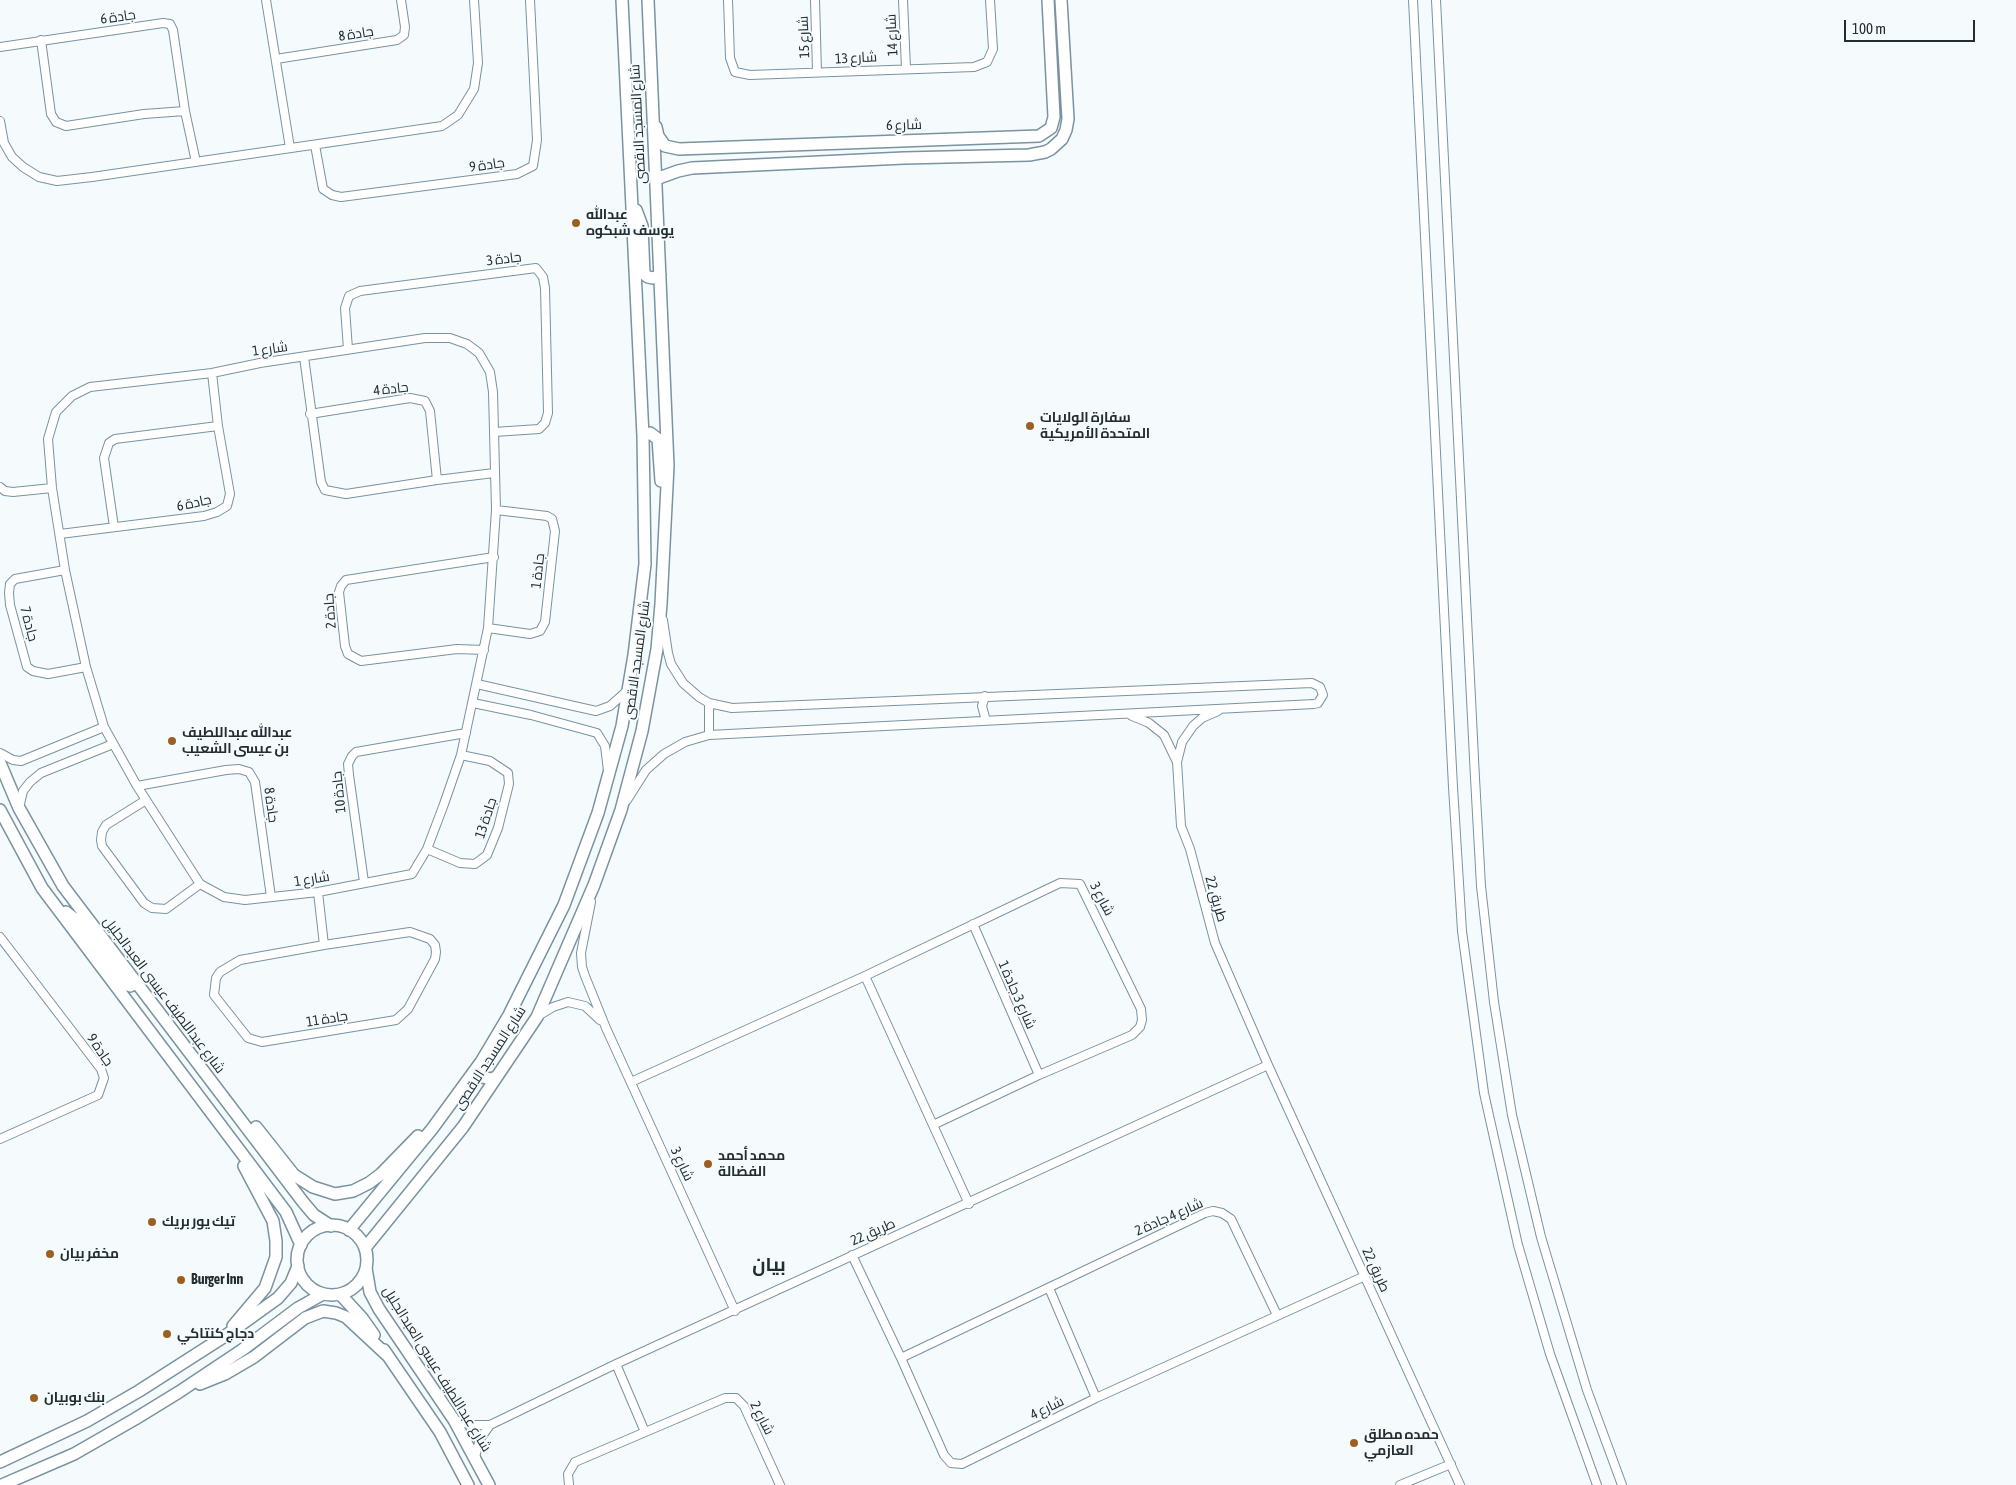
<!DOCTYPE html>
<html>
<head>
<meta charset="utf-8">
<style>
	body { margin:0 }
	#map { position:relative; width:2016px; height:1485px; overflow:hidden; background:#f5fbfd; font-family:"Asap Condensed",sans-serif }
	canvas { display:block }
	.scale { position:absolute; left:1844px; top:20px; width:131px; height:22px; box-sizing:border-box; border:2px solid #222d31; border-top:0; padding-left:6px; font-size:15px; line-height:18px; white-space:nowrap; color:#222d31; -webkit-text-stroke:4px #f5fbfd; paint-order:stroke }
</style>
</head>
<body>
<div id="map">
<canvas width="2016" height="1485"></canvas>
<div class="scale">100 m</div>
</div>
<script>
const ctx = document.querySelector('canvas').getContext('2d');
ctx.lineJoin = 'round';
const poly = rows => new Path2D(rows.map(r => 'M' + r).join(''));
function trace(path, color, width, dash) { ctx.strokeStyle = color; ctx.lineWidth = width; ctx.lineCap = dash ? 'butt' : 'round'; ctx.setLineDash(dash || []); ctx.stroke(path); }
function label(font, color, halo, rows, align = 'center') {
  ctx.font = font + ' "Asap Condensed",Cairo,sans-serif'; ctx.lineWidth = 4; ctx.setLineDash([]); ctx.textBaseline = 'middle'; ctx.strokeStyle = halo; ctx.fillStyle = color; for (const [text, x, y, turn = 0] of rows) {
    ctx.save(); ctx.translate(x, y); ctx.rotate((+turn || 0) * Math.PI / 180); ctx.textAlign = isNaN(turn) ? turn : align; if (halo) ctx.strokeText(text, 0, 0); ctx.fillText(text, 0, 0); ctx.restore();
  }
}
const street = poly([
	[266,0,290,148],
	[728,0,730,58,735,72,750,75,974,67,987,62,993,49,990,0],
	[815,0,817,72],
	[903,0,906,68],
	[1413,0,1453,787,1462,931,1484,1093,1518,1245,1550,1354,1597,1485],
	[1436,0,1475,778,1481,886,1494,1002,1512,1115,1541,1237,1587,1390,1622,1485],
	[41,40,51,114,56,122,66,126,144,114,185,111],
	[0,47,163,23,170,24,173,30,185,111,196,162],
	[276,59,397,40,404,35,405,27,401,0],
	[0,121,4,143,12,157,23,167,39,177,57,181,92,177,442,126,458,115,474,89,478,63,474,0],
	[315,145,323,189,332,195,341,197,517,174,533,166,537,140,530,0],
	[425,338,450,338,467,344,479,353,490,372,493,392,496,510,488,628,461,755,444,804,427,849,412,874,318,892,245,900,224,897,200,884,137,786,104,727,86,667,65,570,52,488,48,439,56,412,72,396,90,387,212,373,260,363,425,338],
	[348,349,345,308,349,296,360,291,536,268,543,277,545,288,548,413,545,423,539,429,494,432],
	[304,357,321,482,325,490,346,494,437,480,494,473],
	[310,414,410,398,425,401,430,411,437,480],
	[0,487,5,491,13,492,52,488],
	[114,527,104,458,109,443,115,439,218,426],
	[60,534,204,516,217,512,227,506,230,494,218,426,212,373],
	[65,570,15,579,10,584,9,593,10,605,27,667,33,671,48,674,86,667],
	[488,628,530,634,540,631,545,622,555,531,552,519,547,516,496,510],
	[484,650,457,649,361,661,348,654,345,646,339,592,341,586,346,580,494,557],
	[477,684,596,711,610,706,628,690],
	[985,696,982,706,986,721],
	[473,703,531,715,597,733,605,746,608,771],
	[1218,711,1202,718,1193,726,1182,742,1177,762,1181,826,1190,849,1215,943,1268,1065,1460,1485],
	[1132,716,1149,723,1164,735,1176,760],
	[709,735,709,703],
	[0,753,13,760,21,761,104,727],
	[137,786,226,770,239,769,249,772,255,782,271,897],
	[146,800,106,825,102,832,101,840,102,846,144,903,152,908,166,909,200,884],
	[627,800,646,770,664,754,685,742,709,735,1314,704,1318,703,1323,695,1320,687,1312,683,732,708,709,703,699,697,683,683,671,664,668,653,663,620],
	[19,808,23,791,30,782,41,773,113,744],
	[427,849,460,863,475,864,487,855,498,828,509,784,508,773,490,761,461,755],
	[364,882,349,775,348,764,352,756,356,752,466,733],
	[318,892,324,945],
	[591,902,581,953,582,967,585,976,606,1028,735,1311],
	[973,924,1039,1075],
	[410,932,430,939,435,945,436,952,435,959,408,1009,396,1020,262,1042,248,1038,214,995,216,978,220,972,240,960,324,945,410,932],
	[0,937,101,1069,104,1078,98,1095,0,1139],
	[865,976,969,1204],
	[538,1016,553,1007,568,1002,585,1006,600,1020],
	[631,1082,865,976,1060,883,1080,884,1141,1009,1142,1020,1140,1027,1132,1035,1039,1075,933,1125],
	[852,1255,901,1358,944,1455,951,1463,962,1464,1096,1398,1365,1276],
	[1049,1288,1096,1398],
	[901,1358,1205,1213,1213,1211,1222,1213,1231,1219,1277,1315],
	[616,1364,645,1432],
	[454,1420,471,1425,490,1425,616,1364,1268,1065],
	[475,1457,480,1439,490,1425],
	[569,1485,568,1474,575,1462,725,1398,736,1398,744,1406,780,1485],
	[1400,1485,1451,1464]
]);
const secondary = poly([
	[656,127,658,136,665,146,679,149,1039,136,1051,128,1054,117,1048,0],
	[656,179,678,171,692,168,904,158,1029,155,1045,152,1051,149,1062,139,1066,130,1068,119,1061,0],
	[636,210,642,226,644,274,648,277,653,278,660,275],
	[643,436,650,433,658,439,661,481],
	[0,763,19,808,63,886,303,1202,314,1215,331,1226],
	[0,810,42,888,286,1212,301,1245],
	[66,912,76,920,125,984,130,986,136,983],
	[481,1062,479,1074,482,1077,491,1079,496,1077],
	[256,1127,294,1175,313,1187,335,1194,353,1191,369,1183,381,1174,418,1136],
	'297 1260a35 35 0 1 1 70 0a35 35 0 1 1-70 0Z',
	[349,1230,432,1129,481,1062,509,1015,564,905,598,813,622,726,634,655,645,564,643,436,622,0],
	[365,1248,463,1127,537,1017,594,885,621,810,642,731,657,649,661,604,668,466,648,0],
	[366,1268,370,1292,379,1309,454,1420,489,1485],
	[340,1294,362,1318,374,1335],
	[233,1326,265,1288,276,1257,276,1241,273,1221,244,1166],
	[384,1350,440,1432,468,1485],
	[200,1384,225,1374,254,1357,305,1318,323,1311,336,1313,346,1317,388,1356],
	[0,1462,87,1421,139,1391,228,1334,278,1298,291,1283,298,1266],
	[2,1485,74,1454,135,1419,179,1392,242,1350,298,1308,323,1294]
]);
trace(street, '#7993a0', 10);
trace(secondary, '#7993a0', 14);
trace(street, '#fff', 8);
trace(secondary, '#fff', 11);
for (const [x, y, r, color] of [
	[576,223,5,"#9c5f23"],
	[1030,426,5,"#9c5f23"],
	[172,741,5,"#9c5f23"],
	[708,1164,5,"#9c5f23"],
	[152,1222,5,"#9c5f23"],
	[50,1254,5,"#9c5f23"],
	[181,1280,5,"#9c5f23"],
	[167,1334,5,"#9c5f23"],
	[34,1398,5,"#9c5f23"],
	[1354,1443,5,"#9c5f23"]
]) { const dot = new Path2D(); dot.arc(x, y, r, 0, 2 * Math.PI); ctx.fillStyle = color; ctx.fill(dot); trace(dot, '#f5fbfd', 2); }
label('14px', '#222d31', '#f5fbfd', [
	["جادة 6",118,17,-8],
	["جادة 8",356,34,-9],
	["شارع 14",892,35,-93],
	["شارع 15",804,37,-92],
	["شارع 13",856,58,-3],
	["شارع المسجد الاقصى",638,124,-93],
	["شارع 6",904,125,-2],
	["جادة 9",487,165,-8],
	["جادة 3",504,259,-7],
	["شارع 1",270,349,-8],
	["جادة 4",391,389,-6],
	["جادة 6",194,503,-12],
	["جادة 1",538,571,-84],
	["جادة 2",330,611,-94],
	["جادة 7",29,624,75],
	["شارع المسجد الاقصى",637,660,-82],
	["جادة 10",339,792,-96],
	["جادة 8",271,805,82],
	["جادة 13",486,818,-72],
	["شارع 1",312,879,-9],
	["شارع 3",1102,899,62],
	["طريق 22",1216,899,74],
	["شارع عبداللطيف عيسى العبدالجليل",164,995,53],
	["شارع 3 جادة 1",1017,995,66],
	["جادة 11",327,1019,-9],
	["جادة 9",100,1050,56],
	["شارع المسجد الاقصى",490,1058,-57],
	["شارع 3",682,1164,65],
	["شارع 4 جادة 2",1169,1217,-24],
	["طريق 22",873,1232,-24],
	["طريق 22",1376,1270,65],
	["شارع عبداللطيف عيسى العبدالجليل",437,1369,58],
	["شارع 4",1047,1408,-26],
	["شارع 2",762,1418,63]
]);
label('bold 14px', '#222d31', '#f5fbfd', [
	["عبدالله",586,215],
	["يوسف شبكوه",586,231],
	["سفارة الولايات",1040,418],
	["المتحدة الأمريكية",1040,434],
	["عبدالله عبداللطيف",182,733],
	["بن عيسى الشعيب",182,749],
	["محمد أحمد",718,1156],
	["الفضالة",718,1172],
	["تيك يور بريك",162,1222],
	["مخفر بيان",60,1254],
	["Burger Inn",191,1280],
	["دجاج كنتاكي",177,1334],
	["بنك بوبيان",44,1398],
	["حمده مطلق",1364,1435],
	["العازمي",1364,1451]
], 'left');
label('bold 19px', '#222d31', '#f5fbfd', [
	["بيان",769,1265]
]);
</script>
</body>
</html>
